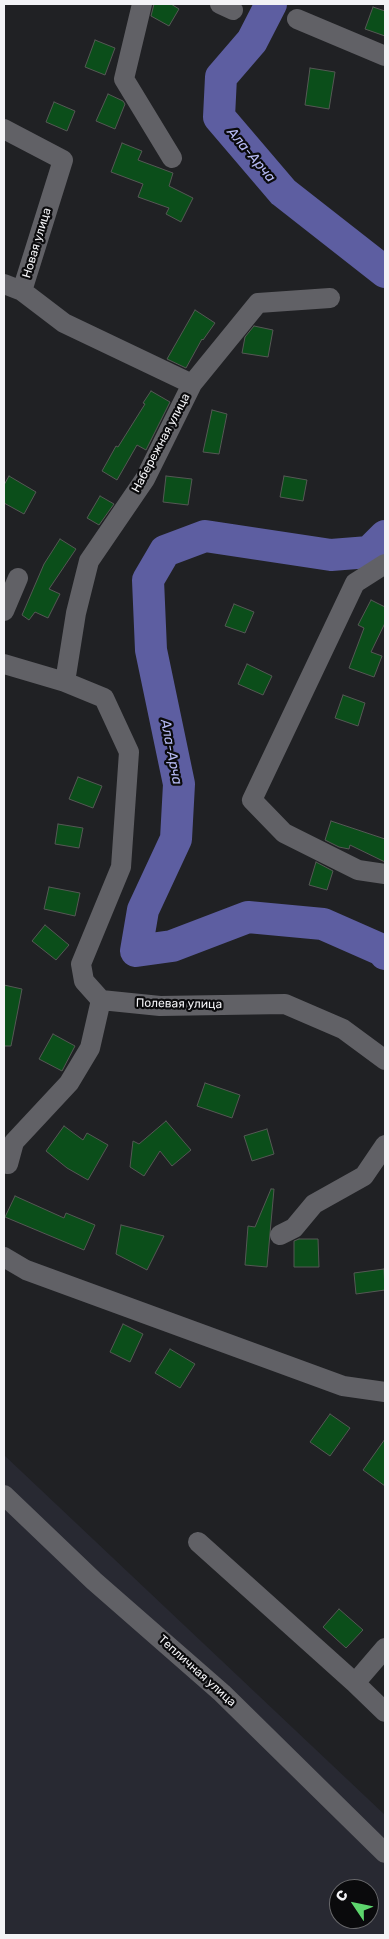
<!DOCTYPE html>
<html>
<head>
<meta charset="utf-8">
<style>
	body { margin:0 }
	#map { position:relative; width:389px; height:1939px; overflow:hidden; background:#202124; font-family:Rubik,sans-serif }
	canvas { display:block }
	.frame { position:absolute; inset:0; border:5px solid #f3f3f6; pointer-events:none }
	.north { position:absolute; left:329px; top:1879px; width:50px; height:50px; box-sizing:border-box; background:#0a0a0c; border:1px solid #67676a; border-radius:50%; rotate:304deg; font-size:14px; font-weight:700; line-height:20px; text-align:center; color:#f3f3f6 }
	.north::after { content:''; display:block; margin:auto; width:18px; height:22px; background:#5dd56d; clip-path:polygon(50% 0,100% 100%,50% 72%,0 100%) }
</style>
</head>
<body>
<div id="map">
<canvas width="389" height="1939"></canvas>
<div class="frame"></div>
<div class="north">С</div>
</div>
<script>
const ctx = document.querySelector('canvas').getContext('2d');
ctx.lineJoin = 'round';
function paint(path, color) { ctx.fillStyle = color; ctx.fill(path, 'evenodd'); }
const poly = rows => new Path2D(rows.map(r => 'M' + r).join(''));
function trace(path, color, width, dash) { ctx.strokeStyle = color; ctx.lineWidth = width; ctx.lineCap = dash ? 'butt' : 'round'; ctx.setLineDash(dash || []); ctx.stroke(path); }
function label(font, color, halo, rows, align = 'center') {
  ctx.font = font + ' Rubik,sans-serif'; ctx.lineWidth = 4.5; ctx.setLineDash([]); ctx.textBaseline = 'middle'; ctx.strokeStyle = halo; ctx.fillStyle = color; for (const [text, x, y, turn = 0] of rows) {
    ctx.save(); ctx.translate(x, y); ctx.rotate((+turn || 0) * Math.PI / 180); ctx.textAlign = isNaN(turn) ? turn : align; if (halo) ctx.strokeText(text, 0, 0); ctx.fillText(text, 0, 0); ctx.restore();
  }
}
paint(poly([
	[4,1455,385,1815,385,1935,4,1935],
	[339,1889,369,1889,369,1919,339,1919]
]), '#282932');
trace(poly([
	[271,4,252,41,221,77,219,117,283,192,385,272],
	[385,536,369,552,331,555,205,536,165,551,148,580,151,650,179,784,176,839,143,910,136,951,172,946,248,917,323,924,382,950,385,954]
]), '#5d5ea1', 32);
const building = poly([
	[154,4,171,4,179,9,169,26,151,16,154,4],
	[373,7,385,11,385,36,365,29,373,7],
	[95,40,115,48,105,75,85,67,95,40],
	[310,68,335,72,329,109,305,105,310,68],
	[108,94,123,101,125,104,115,129,96,121,108,94],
	[54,102,75,111,67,131,46,122,54,102],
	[122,143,142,151,138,160,173,173,169,186,193,198,181,222,166,214,169,208,138,197,143,184,111,172,122,143],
	[195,310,215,323,203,340,202,339,186,368,167,359,195,310],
	[254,326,273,330,268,357,242,353,245,337,254,326],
	[151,391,170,402,146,450,137,445,117,480,102,471,116,446,118,447,145,404,143,403,151,391],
	[212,410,227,414,219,454,203,452,212,410],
	[9,476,36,492,24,514,4,503,4,485,9,476],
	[166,476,192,479,188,505,163,502,166,476],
	[284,476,307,480,303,501,280,497,284,476],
	[100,496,114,504,99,525,87,518,100,496],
	[60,539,76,549,49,589,60,594,48,618,35,612,29,620,22,615,44,564,60,539],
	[371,600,385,607,385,623,371,652,382,656,374,677,349,668,364,628,358,625,371,600],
	[234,604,254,612,245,633,225,626,234,604],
	[247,664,272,676,263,695,238,684,247,664],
	[343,695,365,703,358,726,335,718,343,695],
	[78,777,102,786,93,808,69,799,78,777],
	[331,821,385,839,385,862,350,845,349,849,339,847,325,840,331,821],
	[58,824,83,828,79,848,55,844,58,824],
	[316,862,333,871,327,890,309,885,316,862],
	[49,887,80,893,75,916,44,909,49,887],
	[45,925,69,945,56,960,32,941,45,925],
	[4,985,22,989,11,1046,4,1046,4,985],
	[53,1034,75,1046,62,1071,39,1059,53,1034],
	[205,1083,240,1095,232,1118,197,1106,205,1083],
	[166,1121,191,1150,172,1166,160,1151,144,1176,130,1167,133,1141,139,1144,166,1121],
	[64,1126,83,1140,87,1133,108,1145,88,1180,67,1168,46,1151,64,1126],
	[267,1129,274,1154,252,1161,244,1136,267,1129],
	[271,1189,274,1189,267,1267,245,1265,248,1226,255,1227,271,1189],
	[15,1196,64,1218,66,1213,95,1225,84,1250,5,1217,15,1196],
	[121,1225,164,1236,147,1270,116,1254,121,1225],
	[299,1239,318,1239,319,1267,294,1267,294,1241,299,1239],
	[384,1269,385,1290,356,1294,354,1273,384,1269],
	[123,1324,143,1334,130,1362,110,1352,123,1324],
	[170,1349,195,1364,180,1388,155,1373,170,1349],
	[330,1414,350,1428,330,1456,310,1442,330,1414],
	[385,1439,385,1486,363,1470,385,1439],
	[339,1609,363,1630,346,1648,323,1627,339,1609]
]);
paint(building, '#0b4e1a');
trace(building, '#555855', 1);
trace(poly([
	[142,4,124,79,172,158],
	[220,4,233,10],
	[297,19,385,56],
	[4,129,63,160,22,291,64,323,192,384],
	[4,284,22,291],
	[330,298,258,303,192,384,145,479,89,561,76,613,65,682,104,698,129,752,121,867,81,964,84,981,101,1000,160,1006,285,1004,343,1029,385,1060],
	[385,564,355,583,252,800,284,833,358,870,385,874],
	[4,611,18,578],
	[4,664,65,682],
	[8,1164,14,1142,69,1083,90,1048,101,1000],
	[280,1235,294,1228,314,1204,364,1176,385,1145],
	[4,1257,26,1270,343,1386,385,1392],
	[4,1495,94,1581,222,1693,385,1853],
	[198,1542,355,1683],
	[385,1648,355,1683,385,1712]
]), '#616166', 20);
label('12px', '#f3f3f6', '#0a0a0c', [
	["Новая улица",37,243,-73],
	["Набережная улица",161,443,-62],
	["Полевая улица",179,1004,1],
	["Тепличная улица",197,1671,42]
]);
label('italic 14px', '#b5b9f2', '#0a0a0c', [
	["Ала-Арча",251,155,50],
	["Ала-Арча",171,752,79]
]);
</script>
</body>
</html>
